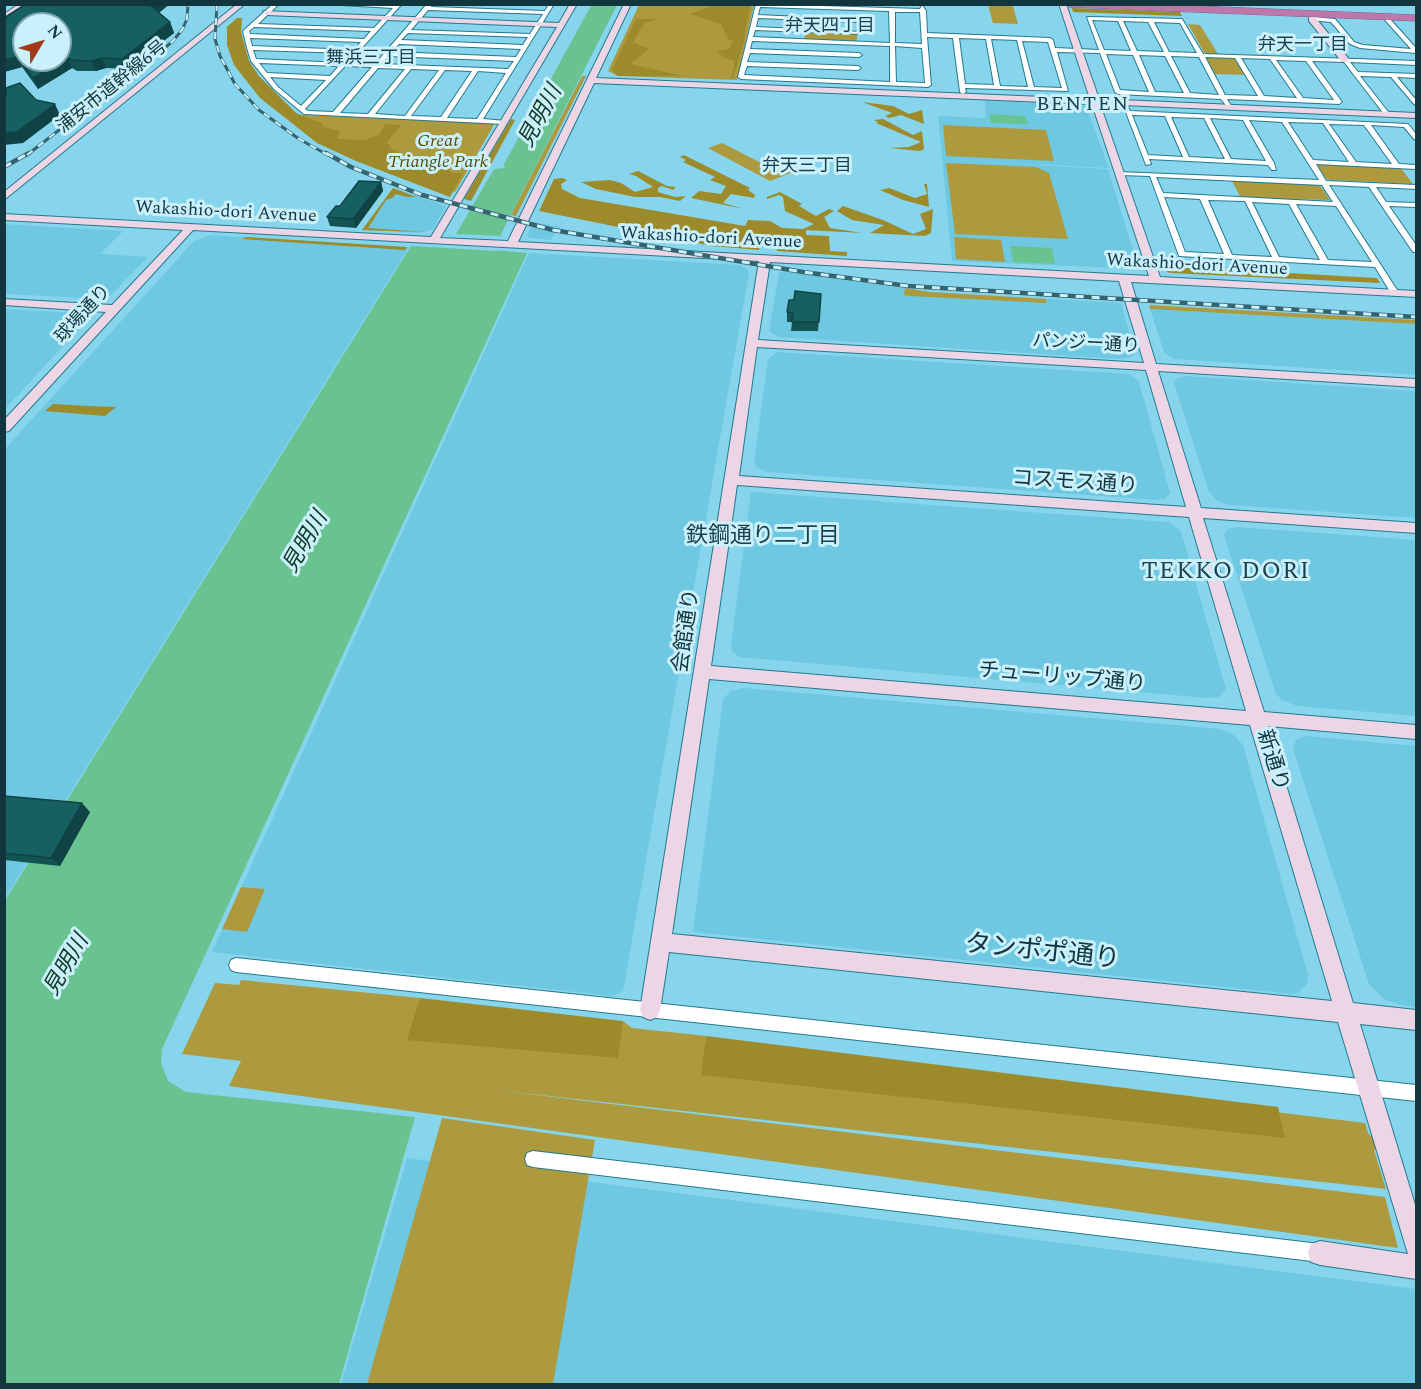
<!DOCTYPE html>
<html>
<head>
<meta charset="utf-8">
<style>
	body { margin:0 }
	#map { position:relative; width:1421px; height:1389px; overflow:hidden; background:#86d5ec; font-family:Spectral,serif }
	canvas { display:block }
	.frame { position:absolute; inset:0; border:6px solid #13353e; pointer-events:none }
	.north { position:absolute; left:12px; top:12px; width:60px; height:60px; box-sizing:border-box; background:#caf0fb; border:2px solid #81a5af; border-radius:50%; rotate:52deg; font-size:16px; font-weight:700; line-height:24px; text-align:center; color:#13353e }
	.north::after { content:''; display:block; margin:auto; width:21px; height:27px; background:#a13a19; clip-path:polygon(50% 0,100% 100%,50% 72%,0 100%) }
</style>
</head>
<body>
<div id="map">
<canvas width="1421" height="1389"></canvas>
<div class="frame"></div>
<div class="north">N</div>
</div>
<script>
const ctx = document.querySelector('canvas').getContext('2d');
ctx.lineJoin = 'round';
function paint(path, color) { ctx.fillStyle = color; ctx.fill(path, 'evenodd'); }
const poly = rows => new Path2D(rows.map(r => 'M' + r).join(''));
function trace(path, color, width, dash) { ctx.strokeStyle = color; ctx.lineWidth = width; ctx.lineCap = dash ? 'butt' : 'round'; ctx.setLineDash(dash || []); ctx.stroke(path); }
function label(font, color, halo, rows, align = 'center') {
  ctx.font = font + ' Spectral,"Noto Sans JP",serif'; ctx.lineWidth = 6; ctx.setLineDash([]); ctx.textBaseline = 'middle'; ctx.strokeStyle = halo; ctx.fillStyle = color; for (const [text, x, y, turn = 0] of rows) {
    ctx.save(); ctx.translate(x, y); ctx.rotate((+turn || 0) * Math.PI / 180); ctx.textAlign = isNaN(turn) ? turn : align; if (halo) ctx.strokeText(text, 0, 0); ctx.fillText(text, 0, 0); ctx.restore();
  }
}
paint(poly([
	[985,100,1086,106,1109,168,946,160,1108,169,1139,269,952,261,938,116,986,118],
	[393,188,446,206,433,229,421,233,362,230],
	[534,222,561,227,550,240,530,238,527,235],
	[4,224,123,231,100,254,148,257,113,293,104,299,5,294],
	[210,235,409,247,5,898,4,450,194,241],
	[529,253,740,265,747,269,749,273,623,991,612,996,212,952],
	[784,271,930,292,1121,303,1135,352,1132,357,1119,359,778,337,769,331,779,273],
	[4,309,82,313,88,319,5,409],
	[1150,309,1416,324,1416,375,1173,359,1164,352],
	[777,352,1129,374,1139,382,1170,493,1164,499,1156,500,766,472,757,467,754,462,768,359],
	[1185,376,1416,391,1416,518,1230,505,1217,501,1209,492,1174,383,1176,379],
	[751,492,1169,522,1181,531,1226,689,1219,697,1207,698,739,657,732,651,731,644],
	[1236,527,1416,540,1416,716,1297,706,1282,700,1276,694,1224,535,1227,529],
	[744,688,1220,729,1234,735,1243,745,1308,975,1307,984,1299,992,1292,994,693,932,723,699,731,691],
	[1306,736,1416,746,1416,1007,1401,1005,1384,999,1369,984,1293,749,1296,740],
	[407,1158,1416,1289,1416,1384,341,1384]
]), '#6ec8e1');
paint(poly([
	[639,5,754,5,737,80,618,76,608,71],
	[988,5,1013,6,1018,24,993,23],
	[1188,24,1200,25,1218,54,1205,54],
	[806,30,857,33,857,41,804,40],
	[1205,56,1235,57,1246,75,1215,74],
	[582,76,586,76,516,216,511,215],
	[304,115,495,123,455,192,401,174,294,117],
	[943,125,1046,130,1054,161,946,156],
	[722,143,773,169,785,165,796,171,770,181,708,148],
	[946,163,1036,167,1049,173,1068,239,955,234],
	[1319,164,1400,167,1413,184,1331,180,1326,179,1317,165],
	[1232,181,1316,185,1321,187,1330,200,1241,198],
	[954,237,1001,240,1005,262,956,259],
	[905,288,930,292,1046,299,1046,303,910,296,904,295],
	[1149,305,1416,320,1416,324,1150,309],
	[241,887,265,889,247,932,222,929],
	[241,980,420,998,418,1007,621,1032,623,1021,632,1028,706,1036,705,1042,1365,1123,1369,1135,1372,1136,1376,1149,1374,1150,1386,1189,495,1090,1385,1197,1398,1248,229,1086,241,1061,182,1054,215,983,239,985],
	[442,1118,595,1140,553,1384,367,1384]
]), '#ad9a3e');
paint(poly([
	[710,5,750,5,744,41,733,79,731,79,735,61,724,58,716,51,729,49,733,41,728,39,721,24,690,14,709,7],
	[1072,8,1180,12,1182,16,1073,12],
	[237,18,242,18,241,32,249,61,259,76,296,113,322,123,323,127,340,131,338,139,364,140,379,135,385,124,401,125,387,142,392,149,411,158,446,165,452,173,463,173,450,197,356,161,317,143,260,98,234,65,227,45,227,27],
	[636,19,656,19,644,24,633,42,649,49,630,64,683,76,618,76,612,70],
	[862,102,893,106,909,114,922,110,924,124,901,115,889,118,885,116,892,113],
	[511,119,515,120,471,201,464,199],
	[883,119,913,135,922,131,924,149,920,151,889,148,909,147,921,142,876,123,878,122,874,120],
	[684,155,750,188,748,190,755,195,754,198,731,194,723,203,744,209,691,198,699,191,721,194,726,186,710,180,715,177,683,162,686,160,680,157],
	[638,171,667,186,676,187,673,190,662,186,658,188,658,192,675,197,686,196,680,201,660,197,635,197,596,189,581,182,610,180,621,183,635,192,653,187,636,176,629,174],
	[562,178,567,180,561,184,562,189,580,198,745,226,748,220,770,221,782,228,803,229,814,224,785,211,783,197,779,195,767,199,767,197,780,192,802,204,799,206,816,216,829,209,834,211,824,217,830,228,862,233,806,230,806,235,829,236,830,251,847,252,847,256,777,251,777,244,760,243,759,250,712,246,539,211,554,179],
	[924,184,927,184,929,207,903,200,880,190,889,188,915,198,927,194],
	[393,188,416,197,407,197,396,194,392,198,386,200,368,228,426,232,362,230],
	[843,206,883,220,913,234,926,229,920,214,933,209,931,233,925,236,870,233,884,225,852,220,837,211],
	[247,237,407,247,405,250,242,239],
	[1164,266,1377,278,1380,283,1171,273,1167,272],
	[53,404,88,406,116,407,105,416,45,411],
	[420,998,623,1021,618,1058,407,1040],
	[706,1036,1278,1107,1285,1138,701,1075]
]), '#9d8a2a');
paint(poly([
	[592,4,617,5,493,250,527,253,162,1049,161,1063,168,1081,186,1092,415,1117,339,1384,5,1384,4,902,411,246,448,248,494,169,505,168,504,164],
	[989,114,1025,116,1028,124,991,123],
	[1010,246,1052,248,1055,264,1013,262]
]), '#69c391');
paint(poly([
	[455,234,501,236,494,251,447,248]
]), '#86d5ec');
const street = poly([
	[273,4,279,4,258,24,374,28,393,8,325,4,402,4,348,63,375,64,427,4,432,4,431,7,545,11,549,4,554,4,483,119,506,121,507,122,504,124,304,114,274,89,251,61,247,48,243,31,273,4],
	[428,10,543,14,530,34,411,30,428,10],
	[254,27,371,31,364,39,250,34,249,31,254,27],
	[408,33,528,37,523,45,401,40,408,33],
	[250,38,361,42,354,50,252,46,250,38],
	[399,44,521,49,516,57,391,52,399,44],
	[253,50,351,53,342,63,256,59,253,50],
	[388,56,514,61,508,69,381,64,388,56],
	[259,63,339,66,330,76,267,73,259,63],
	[345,66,372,67,333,112,308,111,305,109,345,66],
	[378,68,405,69,368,114,340,113,378,68],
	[411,69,439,70,405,116,375,114,411,69],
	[445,70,472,71,441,117,411,116,445,70],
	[478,71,506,73,477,119,447,118,478,71],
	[270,77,326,80,301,106,278,87,270,77],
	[756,4,920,9,922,5,926,11,927,33,1050,38,1053,40,1055,48,1099,50,1087,17,1182,19,1203,54,1416,61,1416,65,1350,62,1358,72,1416,74,1416,78,1397,77,1416,100,1416,105,1414,104,1391,77,1360,76,1389,113,1384,114,1344,62,1312,61,1342,102,1339,104,1227,99,1232,107,1229,109,1221,99,1118,94,1115,92,1100,53,1057,52,1068,91,965,88,966,92,963,94,960,92,953,38,927,37,931,85,928,87,741,79,738,77,756,4],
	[760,7,889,11,890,43,753,37,755,30,860,34,863,32,756,27,758,18,860,22,863,20,758,15,760,7],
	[895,12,920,12,922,44,895,43,895,12],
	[1092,20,1118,21,1131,51,1104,50,1092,20],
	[1123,21,1148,22,1164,52,1137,51,1123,21],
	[1154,22,1180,23,1197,53,1169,52,1154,22],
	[959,38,986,39,994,85,965,84,959,38],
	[991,39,1017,40,1028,87,1000,86,991,39],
	[752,41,890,46,890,82,744,75,747,66,858,70,861,68,858,66,747,62,750,53,859,57,862,55,859,53,750,49,752,41],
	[1022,41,1048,42,1062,88,1034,87,1022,41],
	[895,46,922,48,925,83,896,82,895,46],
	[1106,54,1133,55,1149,92,1120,90,1106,54],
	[1139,55,1165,56,1184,93,1155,92,1139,55],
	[1171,56,1199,57,1219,95,1190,93,1171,56],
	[1205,57,1235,58,1258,96,1225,95,1205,57],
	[1241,58,1270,59,1297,98,1264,96,1241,58],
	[1276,60,1306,61,1334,100,1303,98,1276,60],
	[1312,17,1335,19,1354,42,1363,45,1411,49,1385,20,1390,19,1416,48,1416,53,1360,48,1350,44,1331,22,1310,20,1312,17],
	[1124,107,1128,107,1130,111,1408,124,1416,134,1416,140,1414,139,1404,127,1371,125,1399,164,1416,165,1416,169,1316,164,1326,181,1416,185,1416,189,1376,187,1386,202,1416,203,1416,207,1389,206,1416,245,1416,252,1413,252,1369,187,1329,185,1399,293,1392,295,1375,267,1179,256,1150,176,1120,175,1118,174,1118,172,1319,180,1282,122,1249,120,1274,163,1276,170,1272,170,1268,165,1149,159,1151,164,1146,165,1124,107],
	[1132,115,1165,116,1183,157,1148,155,1132,115],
	[1171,117,1204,118,1225,159,1189,157,1171,117],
	[1210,118,1243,120,1266,161,1231,159,1210,118],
	[1288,122,1323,123,1349,162,1313,160,1288,122],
	[1329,124,1364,125,1392,164,1356,162,1329,124],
	[1156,177,1322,185,1333,202,1163,193,1156,177],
	[1164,197,1200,199,1224,254,1185,252,1164,197],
	[1208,200,1245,201,1272,257,1232,255,1208,200],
	[1252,202,1289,204,1320,260,1279,257,1252,202],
	[1296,204,1336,206,1372,262,1328,260,1296,204],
	[236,958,1416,1085,1416,1101,236,972,231,970,229,965,231,960,236,958],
	[533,1151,1320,1244,1326,1247,1329,1253,1326,1259,1320,1262,533,1167,527,1165,525,1159,527,1153,533,1151]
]);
const secondary = poly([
	[19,4,28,4,4,19,4,14,19,4],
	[237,4,245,4,4,200,4,192,237,4],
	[570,4,577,4,440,238,508,241,624,4,631,4,596,78,1090,99,1059,4,1066,4,1099,99,1416,113,1416,118,1100,104,1160,277,1416,291,1416,297,1131,282,1156,364,1416,379,1416,387,1158,371,1201,508,1416,523,1416,533,1203,518,1264,712,1416,725,1416,739,1268,726,1353,1003,1416,1010,1416,1030,1360,1024,1416,1208,1416,1279,1320,1265,1311,1262,1308,1253,1311,1244,1320,1241,1408,1254,1338,1022,669,952,660,1010,657,1017,650,1020,643,1017,640,1010,759,261,193,230,9,431,4,432,4,420,106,312,4,305,4,299,112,305,183,230,4,220,4,214,431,237,557,27,266,15,263,11,559,23,570,4],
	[594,83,1092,104,1149,276,518,242,594,83],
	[770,262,1119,281,1144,363,758,340,770,262],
	[757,347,1146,370,1186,507,739,476,757,347],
	[737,485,1189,517,1246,711,711,666,737,485],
	[709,679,1250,725,1332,1001,672,934,709,679],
	[1309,17,1315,17,1348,58,1348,62,1342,62,1309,21,1309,17]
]);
const highway = poly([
	[1065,4,1149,4,1416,15,1416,21,1069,7,1065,4]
]);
trace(street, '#24798d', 2);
trace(secondary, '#24798d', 2);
trace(highway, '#826085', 1);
paint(street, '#fff');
paint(secondary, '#ecd6e6');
paint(highway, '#be77ab');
const railFar1 = poly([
	[217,4,215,39,220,56,235,84,259,110,299,139,328,155],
	[27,155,172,42,182,30,187,19,188,4]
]);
const rail = poly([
	[326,153,351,167,422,195,553,230,803,272,908,286,1416,317],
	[4,167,29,153]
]);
trace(railFar1, '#356471', 3);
trace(rail, '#356471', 4.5);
trace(railFar1, '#caf0fb', 2, [7]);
trace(rail, '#caf0fb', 3, [8]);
paint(poly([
	[159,13,170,22,174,33,127,69,106,68,96,71,77,71,72,68,38,89,22,67,4,72,4,18],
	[381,182,383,191,356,228,330,226,327,217,340,206],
	[821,294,818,331,791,331,792,322,787,322,787,312,794,300],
	[4,796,90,812,60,866,4,860]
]), '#145354');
paint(poly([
	[153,4,170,4,155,16,151,6],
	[170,22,174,33,127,69,122,59],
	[17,57,22,67,4,72,4,60],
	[68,58,72,68,38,89,33,78],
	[102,58,106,68,96,71,91,61],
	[55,104,60,115,23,143,4,145,4,133],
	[381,182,383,191,356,228,353,219],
	[82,803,90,812,60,866,51,858]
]), '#104345');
const building = poly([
	[26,4,153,4,151,6,170,22,122,59,102,58,91,61,72,60,68,58,33,78,17,57,4,60,4,18,26,4],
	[24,24,60,24,60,60,24,60,24,24],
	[20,83,36,100,55,104,17,132,4,133,4,96,6,96,6,88,20,83],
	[359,181,381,182,353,219,327,217,336,206,340,206,359,181],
	[795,291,821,294,819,322,792,322,793,313,787,312,789,300,794,300,795,291],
	[4,796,82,803,51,858,4,853,4,796]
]);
paint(building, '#176062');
trace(building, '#104345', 1.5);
label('18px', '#17424d', '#caf0fb', [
	["弁天四丁目",830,27],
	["弁天一丁目",1303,46],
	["舞浜三丁目",371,59],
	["弁天三丁目",807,167]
]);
label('18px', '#13353e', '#caf0fb', [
	["浦安市道幹線6号",113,88,-39],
	["Wakashio-dori Avenue",226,213,3],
	["Wakashio-dori Avenue",711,239,3],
	["Wakashio-dori Avenue",1197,266,3],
	["球場通り",84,315,-47],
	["パンジー通り",1086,345,3]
]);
label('italic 18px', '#5a4d00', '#caf0fb', [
	["Great",438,142],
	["Triangle Park",438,163]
]);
ctx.letterSpacing = '1.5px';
label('20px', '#17424d', '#caf0fb', [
	["BENTEN",1083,106]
]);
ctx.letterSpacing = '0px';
label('21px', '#13353e', '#caf0fb', [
	["コスモス通り",1075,484,4],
	["会館通り",688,631,-82],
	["チューリップ通り",1062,679,5],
	["新通り",1271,761,73]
]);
label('italic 22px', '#103823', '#caf0fb', [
	["見明川",542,117,-62],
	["見明川",307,543,-60],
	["見明川",68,966,-60]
]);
label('22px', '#17424d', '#caf0fb', [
	["鉄鋼通り二丁目",763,538]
]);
ctx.letterSpacing = '1.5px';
label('24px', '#17424d', '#caf0fb', [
	["TEKKO DORI",1226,573]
]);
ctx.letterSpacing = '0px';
label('26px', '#13353e', '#caf0fb', [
	["タンポポ通り",1042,954,6]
]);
</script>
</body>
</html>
